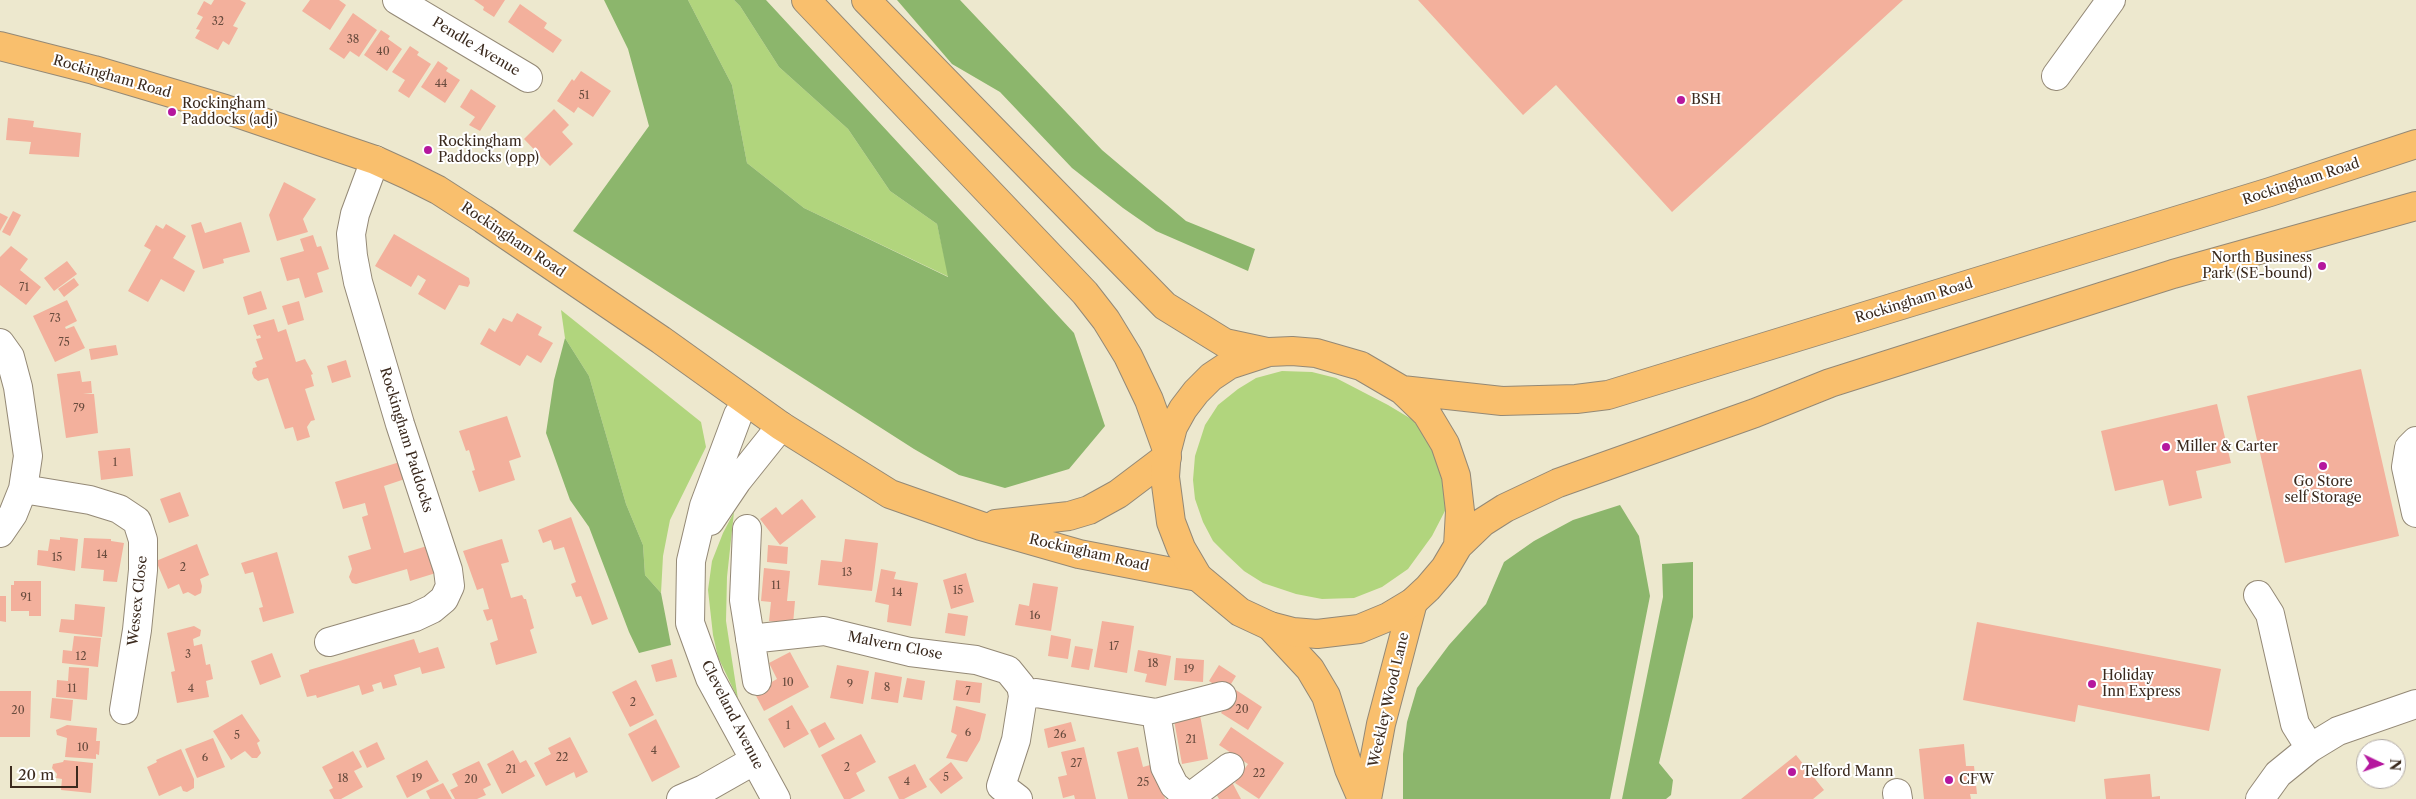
<!DOCTYPE html>
<html>
<head>
<meta charset="utf-8">
<style>
	body { margin:0 }
	#map { position:relative; width:2416px; height:799px; overflow:hidden; background:#ede8ce; font-family:"Libre Caslon Text",serif }
	canvas { display:block }
	.north { position:absolute; left:2356px; top:739px; width:50px; height:50px; box-sizing:border-box; background:#fff; border:1px solid #b1aaa5; border-radius:50%; rotate:93deg; font-size:14px; font-weight:700; line-height:20px; text-align:center; color:#3b2a1e }
	.north::after { content:''; display:block; margin:auto; width:18px; height:22px; background:#b5179e; clip-path:polygon(50% 0,100% 100%,50% 72%,0 100%) }
	.scale { position:absolute; left:10px; top:766px; width:68px; height:22px; box-sizing:border-box; border:2px solid #3b2a1e; border-top:0; padding-left:6px; font-size:15px; line-height:18px; white-space:nowrap; color:#3b2a1e; -webkit-text-stroke:4px #fff; paint-order:stroke }
</style>
</head>
<body>
<div id="map">
<canvas width="2416" height="799"></canvas>
<div class="north">N</div>
<div class="scale">20 m</div>
</div>
<script>
const ctx = document.querySelector('canvas').getContext('2d');
ctx.lineJoin = 'round';
function paint(path, color) { ctx.fillStyle = color; ctx.fill(path, 'evenodd'); }
const poly = rows => new Path2D(rows.map(r => 'M' + r).join(''));
function trace(path, color, width, dash) { ctx.strokeStyle = color; ctx.lineWidth = width; ctx.lineCap = dash ? 'butt' : 'round'; ctx.setLineDash(dash || []); ctx.stroke(path); }
function label(font, color, halo, rows, align = 'center') {
  ctx.font = font + ' "Libre Caslon Text",serif'; ctx.lineWidth = 4; ctx.setLineDash([]); ctx.textBaseline = 'middle'; ctx.strokeStyle = halo; ctx.fillStyle = color; for (const [text, x, y, turn = 0] of rows) {
    ctx.save(); ctx.translate(x, y); ctx.rotate((+turn || 0) * Math.PI / 180); ctx.textAlign = isNaN(turn) ? turn : align; if (halo) ctx.strokeText(text, 0, 0); ctx.fillText(text, 0, 0); ctx.restore();
  }
}
paint(poly([
	[688,0,734,0,740,6,779,67,848,129,890,191,937,224,949,277,804,208,747,163,732,85],
	[561,310,701,422,706,447,670,520,663,556,661,593,645,575,643,545,626,504,589,376,565,338],
	[1282,371,1312,372,1336,378,1388,405,1413,420,1430,441,1442,465,1447,507,1432,536,1408,569,1382,587,1354,598,1322,599,1296,594,1263,583,1244,571,1227,555,1213,541,1203,522,1195,499,1193,480,1195,456,1205,425,1218,405,1238,389,1256,378],
	[734,512,727,577,726,621,738,699,718,657,713,635,708,590,712,561,723,533]
]), '#b1d57d');
paint(poly([
	[604,0,688,0,732,85,747,163,804,208,948,277,937,224,890,191,848,129,779,67,740,6,734,0,766,0,1074,333,1105,426,1069,469,1005,488,959,475,914,449,573,231,649,126,628,49],
	[897,0,960,0,1102,150,1186,221,1255,249,1248,271,1156,231,1123,208,1072,168,1000,92,952,64],
	[565,338,589,376,626,504,643,545,645,575,661,593,671,645,639,653,629,632,589,527,570,500,546,433,554,380],
	[1620,505,1639,536,1650,596,1610,799,1403,799,1403,754,1407,722,1417,688,1449,645,1486,604,1504,562,1534,541,1573,520],
	[1693,562,1693,617,1659,763,1673,780,1671,795,1666,799,1622,799,1663,597,1662,564]
]), '#8cb66c');
paint(poly([
	[214,0,240,0,246,3,233,26,238,28,229,45,223,41,218,50,195,38,200,30,196,29,203,17,197,14,204,1,211,5],
	[310,0,339,0,346,5,330,30,302,11],
	[474,0,505,0,494,17,483,10,484,7],
	[1418,0,1903,0,1672,212,1556,85,1523,115],
	[520,4,547,23,544,28,562,40,553,53,508,22],
	[353,13,377,30,359,57,350,51,344,59,329,49],
	[381,30,390,36,388,39,402,49,387,71,364,55],
	[410,46,419,52,417,55,431,64,409,98,398,91,405,80,392,72],
	[438,61,448,68,446,71,460,80,445,103,421,87],
	[581,71,611,91,593,117,578,107,574,113,557,101,572,79,574,81],
	[471,89,496,106,480,131,469,125,475,117,460,107],
	[554,109,569,125,562,132,573,144,550,166,524,139],
	[8,118,34,121,33,127,81,133,79,157,29,154,31,142,6,140],
	[284,182,316,199,303,219,308,232,277,241,269,215],
	[13,211,21,215,10,236,2,232],
	[0,213,8,217,0,231],
	[201,222,205,233,241,222,250,252,223,259,224,263,203,269,191,225],
	[166,224,186,236,173,258,195,271,184,292,161,279,148,302,128,291,151,250,144,246,156,225,163,229],
	[394,234,469,278,470,283,468,287,459,285,445,310,418,294,426,280,418,275,411,287,375,266],
	[313,235,317,247,321,246,329,269,317,273,323,292,305,298,299,278,287,281,280,258,304,251,300,239],
	[11,246,28,259,20,270,41,287,26,305,0,285,0,257],
	[67,261,77,274,54,291,44,278],
	[74,278,79,285,64,297,58,289],
	[261,291,267,309,248,315,243,297],
	[67,300,77,321,65,327,66,329,74,326,85,348,55,362,33,316],
	[299,301,304,320,288,325,282,306],
	[517,313,542,327,538,335,553,343,541,363,527,355,520,366,480,344,489,328,495,332,503,318,512,322],
	[274,319,278,332,286,329,296,362,305,359,313,374,311,375,314,386,305,389,315,420,311,421,307,427,310,437,297,441,293,427,285,429,268,378,258,381,254,378,252,373,253,368,257,367,255,362,263,359,256,339,261,338,260,335,257,336,253,325],
	[116,345,118,355,91,360,89,349],
	[346,360,351,377,332,383,327,366],
	[2361,369,2399,536,2285,563,2247,396],
	[80,371,82,382,91,381,92,393,83,394,94,394,98,433,66,438,57,374],
	[2217,404,2231,463,2196,471,2202,498,2169,506,2163,480,2115,491,2101,431],
	[507,416,521,457,509,461,515,480,479,492,472,471,475,470,469,450,466,451,459,431],
	[130,448,133,476,101,480,98,451],
	[403,461,408,478,384,486,404,553,427,546,439,572,410,581,407,569,356,584,352,583,349,577,352,569,348,556,371,549,362,517,368,515,365,503,343,509,335,482],
	[180,492,189,516,169,523,160,499],
	[802,499,816,517,780,545,760,519,776,507,782,515],
	[571,517,608,619,592,625,581,596,576,597,571,584,576,582,564,547,554,550,551,540,543,543,538,530],
	[60,537,78,539,75,571,37,565,38,550,48,551,50,539,60,540],
	[84,538,111,539,111,541,124,543,117,582,103,581,104,570,81,568],
	[502,539,509,562,501,564,511,598,522,595,524,599,526,599,534,628,530,630,537,653,496,665,490,643,498,640,492,619,487,621,483,610,489,609,483,588,477,590,463,551],
	[845,539,878,543,872,591,818,585,821,560,842,562],
	[197,544,209,575,200,579,202,586,201,593,195,596,188,592,183,594,179,584,168,589,156,561],
	[768,545,788,547,787,564,767,562],
	[277,552,294,613,263,622,259,608,263,607,253,572,245,574,241,563],
	[764,568,790,571,787,601,795,601,793,624,769,621,771,602,761,601],
	[881,569,896,572,894,579,918,583,911,626,887,622,889,605,875,602],
	[966,573,974,602,951,609,943,580],
	[14,581,41,581,41,616,29,616,29,611,11,611,11,585,14,585],
	[1033,583,1058,587,1051,631,1015,625,1019,604,1029,606],
	[0,596,6,596,6,622,0,621],
	[75,604,105,607,102,637,59,632,61,619,74,620],
	[948,613,968,616,965,636,945,633],
	[1102,621,1134,626,1127,673,1094,667],
	[1977,622,2221,669,2209,731,2078,705,2075,722,1963,700],
	[194,626,201,630,200,636,193,639,194,646,202,644,206,665,210,664,213,679,206,681,209,697,177,703,171,672,175,671,167,633],
	[1051,635,1071,639,1068,659,1048,656],
	[74,636,101,638,98,667,62,663,63,650,72,651],
	[414,639,419,653,438,647,445,668,422,674,420,667,394,675,397,685,383,689,381,682,372,685,374,691,362,695,359,685,317,698,316,695,307,697,300,675,309,672,309,670],
	[1075,646,1093,649,1089,670,1071,667],
	[1138,650,1171,656,1166,686,1145,682,1147,674,1134,671],
	[790,652,809,687,764,711,754,692,777,679,769,663],
	[272,653,281,677,260,685,251,661],
	[1176,658,1204,660,1203,682,1174,680],
	[672,659,677,677,656,682,651,665],
	[837,665,869,671,863,704,830,698],
	[1219,665,1236,676,1226,692,1209,681],
	[69,667,89,668,87,700,56,697,57,680,68,681],
	[875,672,902,677,898,703,871,699],
	[907,678,925,681,922,700,903,697],
	[636,680,654,715,630,727,612,692],
	[956,680,982,683,980,703,953,700],
	[1236,690,1262,707,1248,730,1221,713],
	[0,691,31,691,30,737,0,737],
	[52,698,73,700,71,721,50,718],
	[792,705,809,734,784,748,768,719],
	[956,706,986,714,980,740,967,762,946,758,957,735,951,732],
	[242,714,260,741,257,743,261,753,257,758,252,758,245,751,231,760,213,731],
	[1200,715,1208,759,1182,764,1174,720],
	[656,719,680,767,652,782,628,734],
	[825,722,835,739,819,748,810,730],
	[1071,722,1076,741,1048,748,1044,729],
	[67,725,97,728,96,741,100,741,99,755,96,754,96,759,65,757,67,738,57,735,56,730],
	[1231,727,1284,763,1259,799,1235,783,1248,764,1219,745],
	[861,734,876,762,856,773,865,791,850,799,844,799,821,755],
	[570,737,588,772,576,778,574,772,546,786,534,763,551,754,548,748],
	[213,738,225,767,197,778,185,749],
	[377,742,385,759,367,768,359,751],
	[1964,744,1966,766,1974,766,1977,794,1970,794,1971,799,1924,799,1919,749],
	[1084,747,1096,799,1075,799,1074,795,1063,798,1058,777,1067,775,1061,752],
	[1138,747,1143,767,1157,763,1165,799,1128,799,1117,752],
	[181,749,194,779,194,788,187,792,183,791,181,786,159,796,147,767,157,762,156,760],
	[513,750,520,763,526,760,535,776,502,794,487,764],
	[353,751,362,767,354,771,363,787,341,799,334,799,329,790,333,788,322,767],
	[1796,755,1824,790,1813,799,1741,799],
	[64,760,93,763,91,793,61,790,62,779,56,778,57,774,52,768,53,764,63,762],
	[427,760,439,781,407,798,396,776],
	[479,761,491,785,483,789,486,795,477,799,455,799,450,790,458,786,452,774],
	[951,762,963,778,941,794,929,779],
	[915,764,927,787,904,799,899,799,888,777],
	[2150,774,2152,797,2160,796,2160,799,2106,799,2104,779],
	[1232,782,1241,799,1219,799,1214,790],
	[443,783,452,799,430,799,426,791]
]), '#f3b09c');
const minor = poly([
	[397,0,528,78],
	[2056,76,2111,0],
	[0,343,10,357,18,387,28,456,23,489,13,514,0,533],
	[747,402,738,415,704,506,691,561,690,623,710,678,776,799],
	[2416,441,2409,448,2406,467,2416,513],
	[23,489,90,500,119,509,137,521,143,540,143,570,137,630,124,710],
	[710,521,737,481,781,426],
	[747,529,744,600,757,681],
	[2258,595,2270,614,2295,724,2310,748],
	[750,639,824,631,910,652,976,660,1008,670,1021,686,1023,696,1016,740,1001,786,1018,799],
	[329,642,415,617,432,609,444,599,450,586,448,570,400,424,358,282,353,256,351,234,355,214,375,160],
	[1023,696,1036,693,1156,713,1222,696],
	[1156,713,1165,767,1174,785,1189,798,1230,767],
	[1897,793,1898,799],
	[681,799,704,789,755,760],
	[2260,799,2278,774,2310,748,2338,731,2416,704]
]);
const major = poly([
	[0,46,94,70,225,109,375,160,408,175,438,190,483,219,661,340,781,426,890,494,981,526,1079,554,1198,577],
	[996,524,1069,516,1089,510,1118,494,1167,457],
	[1270,626,1310,669,1326,696,1349,769,1362,799],
	[1367,799,1381,724,1413,602]
]);
const highway = poly([
	[806,0,1085,293,1106,320,1128,356,1149,400,1167,450],
	[866,0,1165,306,1225,343,1267,352],
	[1292,351,1316,353,1361,366,1402,390,1427,414,1445,444,1456,476,1460,511,1458,546,1445,568,1428,588,1413,602,1388,617,1359,629,1317,634,1293,632,1270,626,1240,612,1198,577,1181,548,1171,522,1165,477,1167,450,1173,427,1183,409,1196,392,1211,377,1229,365,1269,352,1292,351],
	[1402,390,1502,401,1576,399,1608,395,2270,192,2416,144],
	[1458,546,1483,522,1505,508,1558,483,1755,413,1830,383,2173,274,2416,206]
]);
trace(minor, '#948976', 30);
trace(major, '#948976', 30);
trace(highway, '#948976', 30);
trace(minor, '#fff', 28);
trace(major, '#f9bf6d', 28);
trace(highway, '#f9bf6d', 28);
for (const [x, y, r, color] of [
	[1681,100,5,"#b5179e"],
	[172,112,5,"#b5179e"],
	[428,150,5,"#b5179e"],
	[2322,266,5,"#b5179e"],
	[2166,447,5,"#b5179e"],
	[2323,466,5,"#b5179e"],
	[2092,684,5,"#b5179e"],
	[1792,772,5,"#b5179e"],
	[1949,780,5,"#b5179e"]
]) { const dot = new Path2D(); dot.arc(x, y, r, 0, 2 * Math.PI); ctx.fillStyle = color; ctx.fill(dot); trace(dot, '#fff', 2); }
label('11px', '#694c3e', null, [
	["32",218,22],
	["38",353,40],
	["40",383,52],
	["44",441,84],
	["51",584,96],
	["71",24,288],
	["73",55,319],
	["75",64,343],
	["79",79,409],
	["1",115,463],
	["14",102,555],
	["15",57,558],
	["2",183,568],
	["13",847,573],
	["11",776,586],
	["15",958,591],
	["14",897,593],
	["91",26,598],
	["16",1035,616],
	["17",1114,647],
	["3",188,655],
	["12",81,657],
	["18",1153,664],
	["19",1189,670],
	["10",788,683],
	["9",850,685],
	["8",887,688],
	["11",72,689],
	["4",191,689],
	["7",968,692],
	["2",633,703],
	["20",1242,710],
	["20",18,711],
	["1",788,726],
	["6",968,733],
	["26",1060,735],
	["5",237,736],
	["21",1191,740],
	["10",83,748],
	["4",654,751],
	["6",205,758],
	["22",562,758],
	["27",1076,764],
	["2",847,768],
	["21",511,770],
	["22",1259,774],
	["5",946,778],
	["18",343,779],
	["19",417,779],
	["20",471,780],
	["4",907,782],
	["25",1143,783]
]);
label('14px', '#3b2a1e', '#fff', [
	["Pendle Avenue",476,47,31],
	["Rockingham Road",112,77,16],
	["Rockingham Road",2301,182,-18],
	["Rockingham Road",513,240,34],
	["Rockingham Road",1914,301,-17],
	["Rockingham Paddocks",406,440,73],
	["Rockingham Road",1089,553,13],
	["Wessex Close",138,601,-84],
	["Malvern Close",895,646,11],
	["Weekley Wood Lane",1389,700,-77],
	["Cleveland Avenue",732,715,63]
]);
label('14px', '#3b2a1e', '#fff', [
	["BSH",1691,100],
	["Rockingham",182,104],
	["Paddocks (adj)",182,120],
	["Rockingham",438,142],
	["Paddocks (opp)",438,158],
	["North Business",2312,258,"right"],
	["Park (SE-bound)",2312,274,"right"],
	["Miller & Carter",2176,447],
	["Go Store",2323,482,"center"],
	["self Storage",2323,498,"center"],
	["Holiday",2102,676],
	["Inn Express",2102,692],
	["Telford Mann",1802,772],
	["CFW",1959,780]
], 'left');
</script>
</body>
</html>
